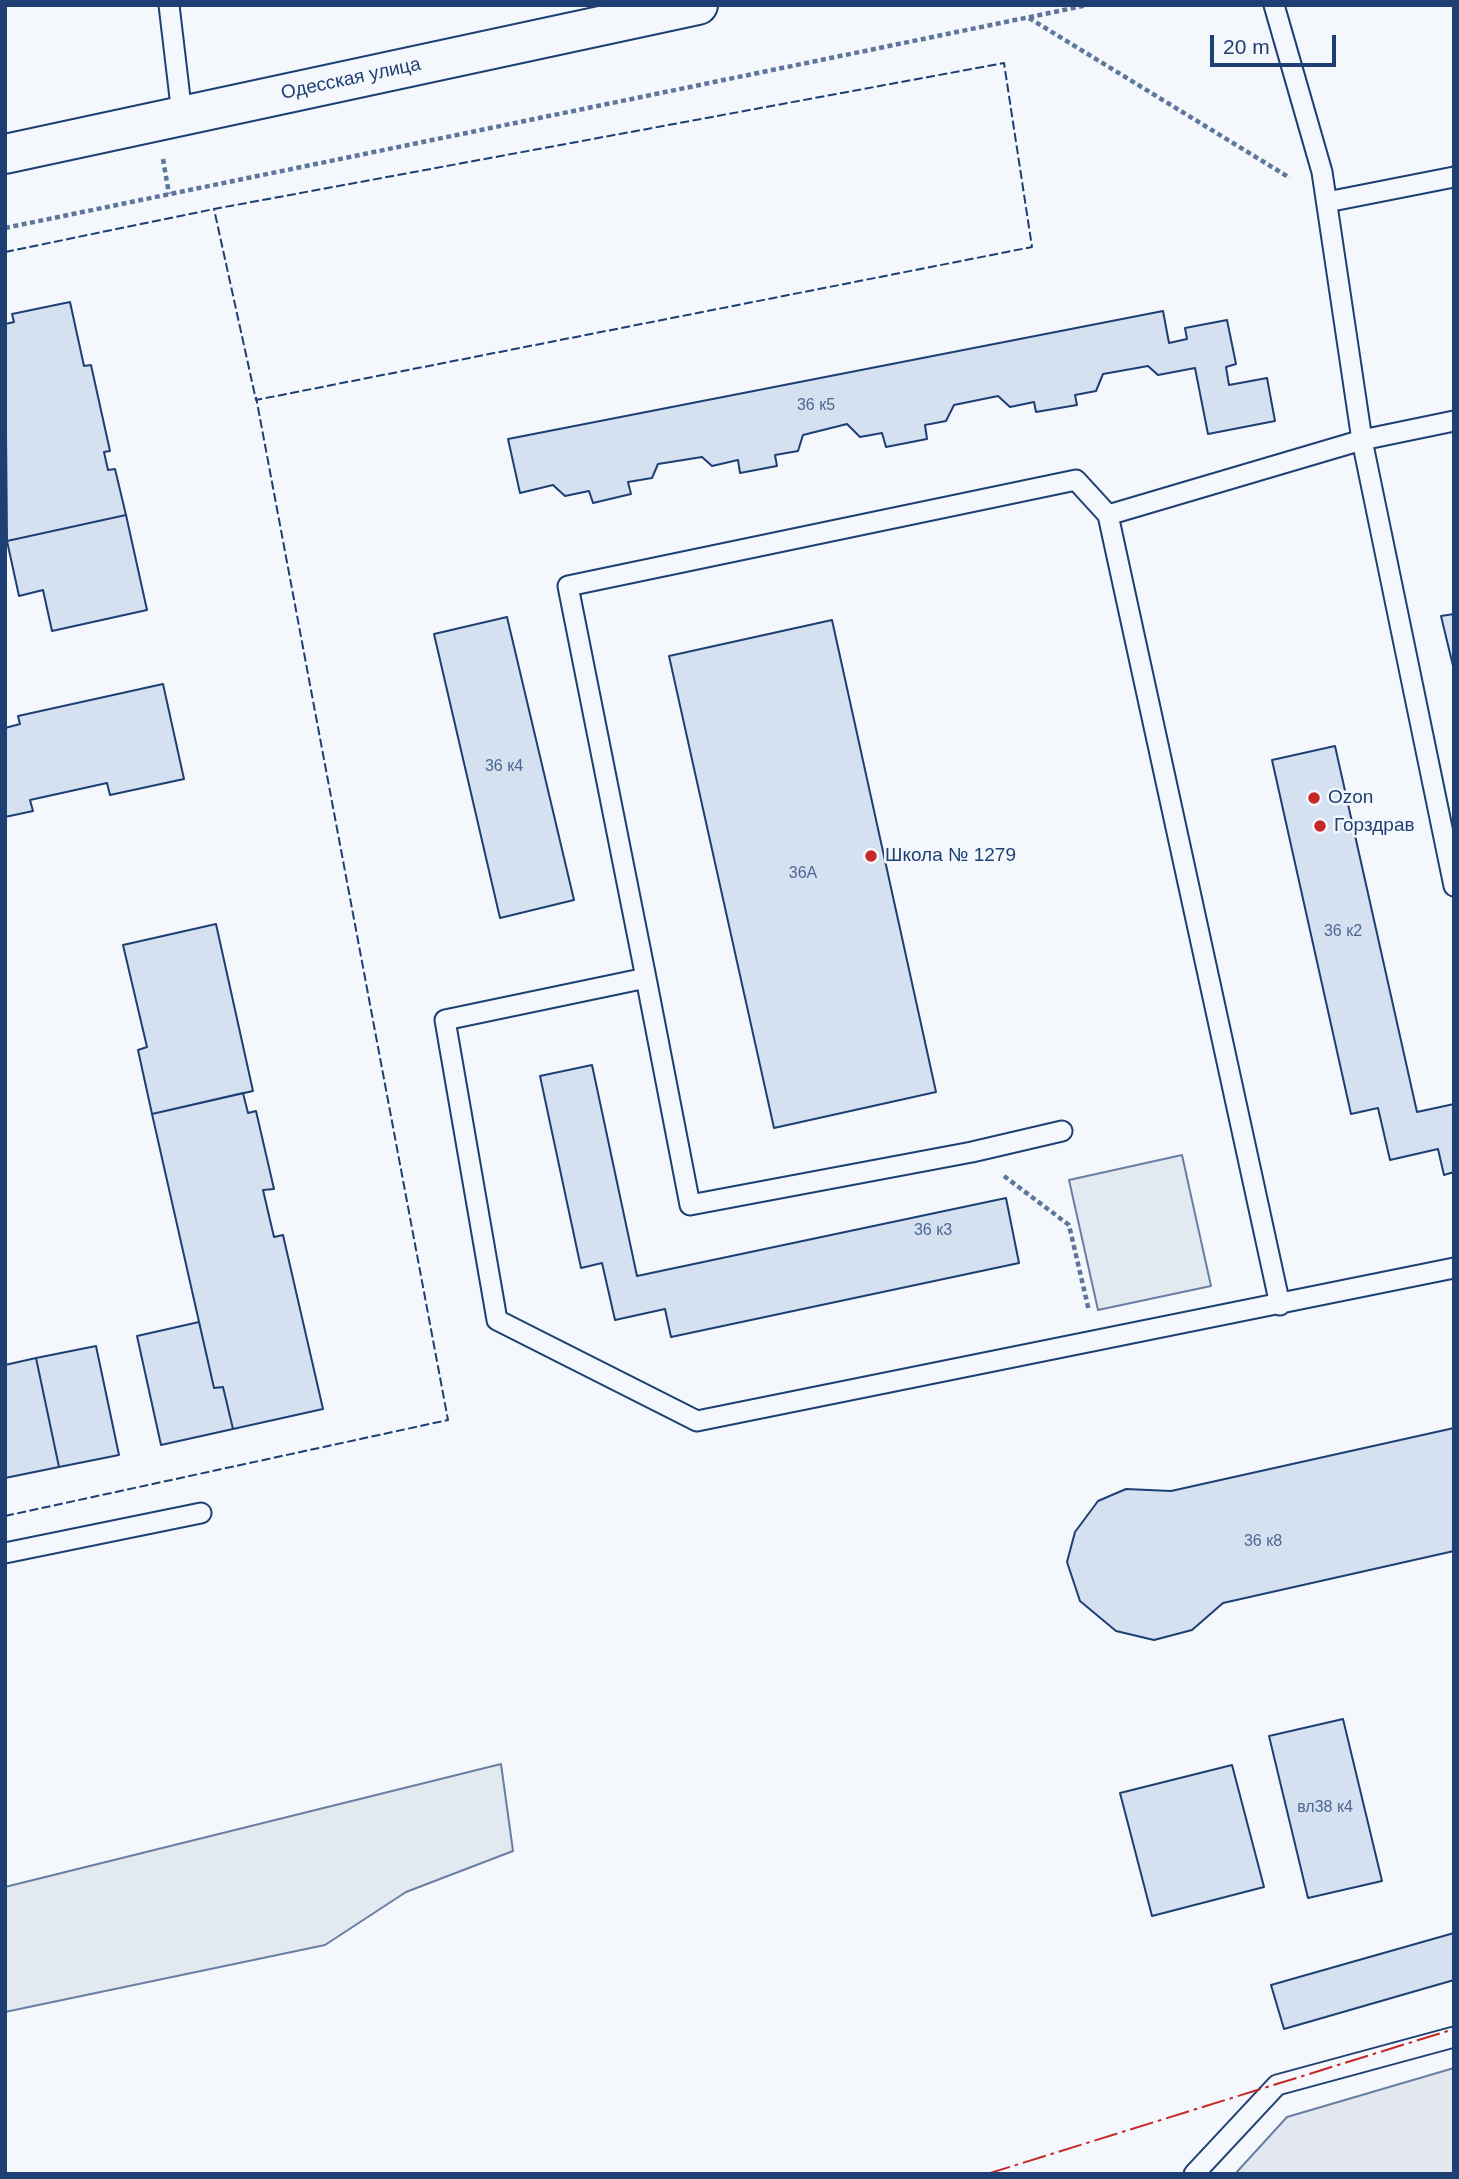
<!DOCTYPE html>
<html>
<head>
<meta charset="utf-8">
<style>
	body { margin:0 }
	#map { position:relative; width:1459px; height:2179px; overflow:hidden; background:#f4f7fb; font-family:Arial,sans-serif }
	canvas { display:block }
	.frame { position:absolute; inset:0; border:7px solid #1d3f73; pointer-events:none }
	.scale { position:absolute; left:1210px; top:35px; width:126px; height:32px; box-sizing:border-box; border:4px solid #1d3f73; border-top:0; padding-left:9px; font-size:21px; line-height:24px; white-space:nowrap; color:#1d3f73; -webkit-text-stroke:5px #f4f7fb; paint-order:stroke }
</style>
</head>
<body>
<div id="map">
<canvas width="1459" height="2179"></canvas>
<div class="frame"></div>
<div class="scale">20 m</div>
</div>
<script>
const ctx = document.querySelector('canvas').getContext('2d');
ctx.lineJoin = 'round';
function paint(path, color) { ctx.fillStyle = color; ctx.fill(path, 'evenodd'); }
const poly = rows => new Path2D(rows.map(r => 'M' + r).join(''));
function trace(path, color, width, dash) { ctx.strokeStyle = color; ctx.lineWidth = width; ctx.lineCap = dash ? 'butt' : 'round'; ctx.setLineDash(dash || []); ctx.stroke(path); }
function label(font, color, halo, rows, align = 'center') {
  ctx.font = font + ' Arial,sans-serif'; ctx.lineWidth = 5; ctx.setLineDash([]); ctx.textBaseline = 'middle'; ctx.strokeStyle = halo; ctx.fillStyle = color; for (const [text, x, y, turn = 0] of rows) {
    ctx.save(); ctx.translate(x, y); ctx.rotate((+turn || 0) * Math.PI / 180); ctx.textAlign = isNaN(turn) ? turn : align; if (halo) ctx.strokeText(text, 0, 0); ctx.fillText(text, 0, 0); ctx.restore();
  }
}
const green = poly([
	[1182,1155,1211,1286,1098,1310,1069,1180,1182,1155],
	[501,1764,513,1851,406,1892,325,1945,5,2012,5,1887,501,1764]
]);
paint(green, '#e3e9f0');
trace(green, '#687fa3', 2);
const parking = poly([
	[1454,2068,1454,2174,1235,2174,1287,2117,1454,2068]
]);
paint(parking, '#e3e8f0');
trace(parking, '#687fa3', 2);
const building = poly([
	[70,302,84,366,91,365,110,451,104,452,108,470,115,469,126,515,7,541,5,324,14,322,12,314,70,302],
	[1163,311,1169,343,1187,339,1185,328,1227,320,1236,364,1226,367,1229,385,1267,378,1275,421,1208,434,1195,368,1158,375,1148,366,1103,374,1096,391,1075,395,1077,405,1036,412,1034,402,1010,407,998,396,954,405,946,421,925,425,927,439,886,447,882,433,860,437,847,424,803,435,798,451,775,455,777,466,740,473,738,460,712,466,702,457,658,464,652,478,628,482,631,494,593,503,589,491,565,496,553,485,520,493,508,439,1163,311],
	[126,515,147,610,52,631,43,590,19,596,7,541,126,515],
	[1454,614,1454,670,1441,616,1454,614],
	[507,617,574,900,500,918,434,634,507,617],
	[832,620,936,1092,774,1128,669,656,832,620],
	[163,684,184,779,110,795,107,783,30,800,33,811,5,817,5,728,20,724,18,716,163,684],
	[1335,746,1417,1112,1454,1104,1454,1172,1444,1175,1438,1149,1390,1160,1378,1108,1351,1114,1272,760,1335,746],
	[216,924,253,1091,152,1114,138,1050,147,1047,123,945,216,924],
	[592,1065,637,1276,1006,1198,1019,1263,671,1337,665,1309,615,1320,602,1263,581,1268,540,1076,592,1065],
	[243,1093,248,1113,256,1111,274,1189,263,1190,274,1237,283,1235,323,1409,233,1429,223,1387,214,1388,152,1114,243,1093],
	[199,1322,214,1388,223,1387,233,1429,161,1445,137,1336,199,1322],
	[96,1346,119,1455,59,1467,36,1358,96,1346],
	[36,1358,59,1467,5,1478,5,1365,36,1358],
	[1454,1428,1454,1551,1223,1603,1192,1630,1154,1640,1116,1631,1080,1601,1067,1562,1075,1532,1098,1501,1126,1489,1171,1491,1454,1428],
	[1343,1719,1382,1881,1308,1898,1269,1736,1343,1719],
	[1232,1765,1264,1887,1152,1916,1120,1793,1232,1765],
	[1454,1933,1454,1980,1284,2029,1271,1985,1454,1933]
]);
paint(building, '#d5e0f0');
trace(building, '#1d3f73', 2);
const lane = poly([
	[169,5,182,115],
	[1274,5,1322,172,1362,440,1454,886],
	[1327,202,1454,177],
	[1454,421,1362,440,1108,515,1076,480,568,586,646,978,445,1020,497,1320,697,1421,1454,1268],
	[1108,515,1280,1305],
	[646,978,690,1205,972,1152,1062,1131],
	[5,1553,201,1513],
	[1194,2174,1277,2085,1454,2037]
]);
const street = poly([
	[5,154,698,5]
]);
trace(lane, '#1d3f73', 23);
trace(street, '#1d3f73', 42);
trace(poly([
	[1029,18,1290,178],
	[163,159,169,194],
	[5,228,1088,5],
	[1004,1176,1069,1225,1089,1311]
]), '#5e769c', 4.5, [5, 3.5]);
trace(lane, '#f4f7fb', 19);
trace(street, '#f4f7fb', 38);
trace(poly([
	[5,252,214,209,1004,63,1032,247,256,400,214,209],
	[5,1516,448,1420,256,397]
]), '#1d3f73', 2, [9, 3.5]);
trace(poly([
	[987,2174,1454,2029]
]), '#c62828', 2, [24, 5, 3.5, 5]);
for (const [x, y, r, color] of [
	[1314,798,7,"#c62828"],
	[1320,826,7,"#c62828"],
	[871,856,7,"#c62828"]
]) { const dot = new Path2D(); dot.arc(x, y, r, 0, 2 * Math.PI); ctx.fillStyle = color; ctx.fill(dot); trace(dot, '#f4f7fb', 2.5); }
label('16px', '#4b6792', null, [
	["36 к5",816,406],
	["36 к4",504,767],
	["36А",803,874],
	["36 к2",1343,932],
	["36 к3",933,1231],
	["36 к8",1263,1542],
	["вл38 к4",1325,1808]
]);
label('19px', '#1d3f73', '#f4f7fb', [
	["Одесская улица",351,79,-12]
]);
label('19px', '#1d3f73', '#f4f7fb', [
	["Ozon",1328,798],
	["Горздрав",1334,826],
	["Школа № 1279",885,856]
], 'left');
</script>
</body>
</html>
